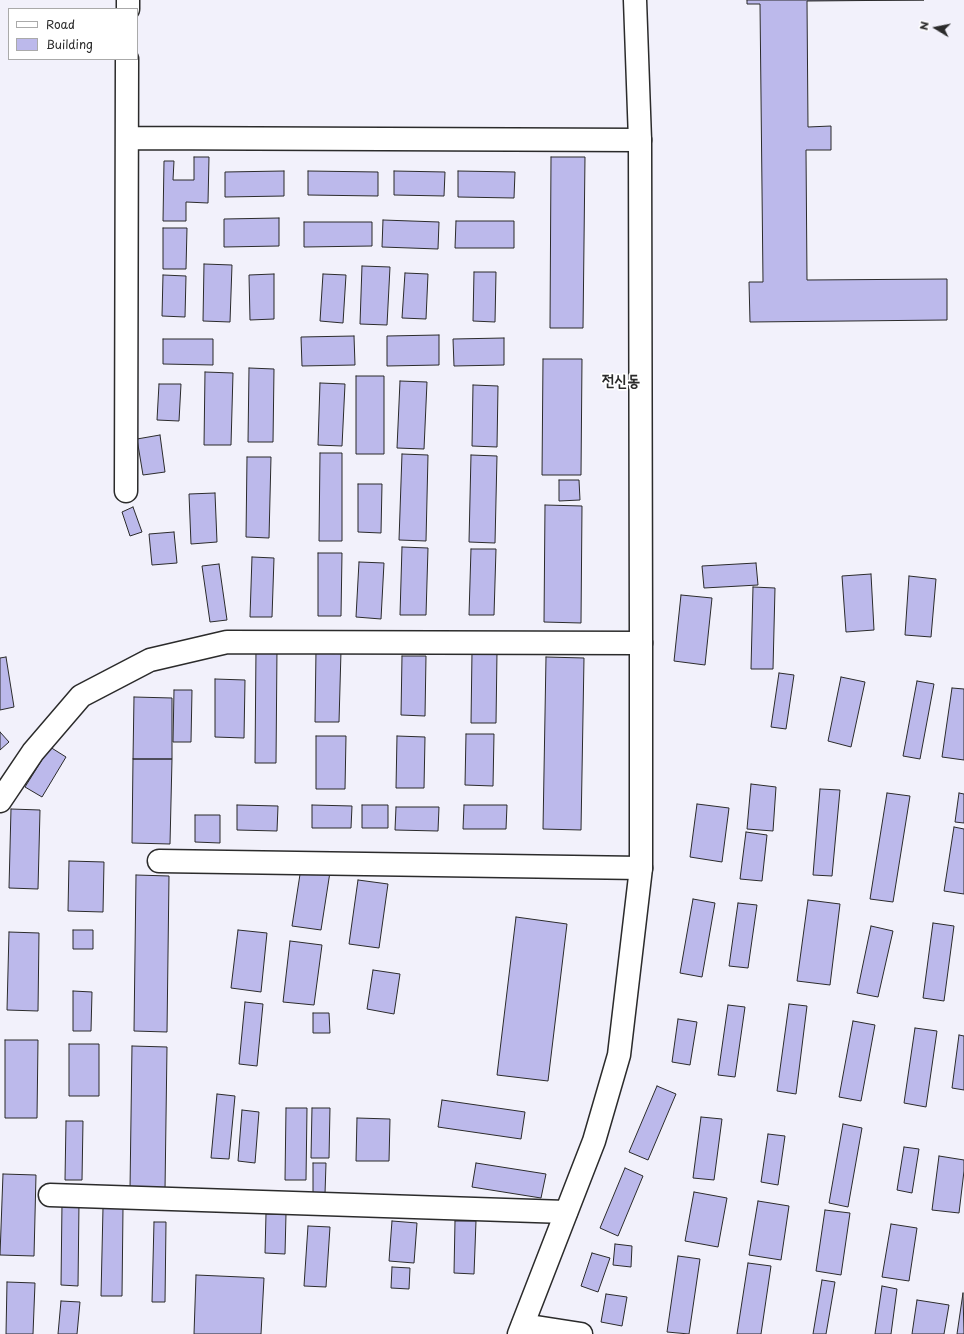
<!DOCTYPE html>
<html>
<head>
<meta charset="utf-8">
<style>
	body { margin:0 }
	#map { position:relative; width:964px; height:1334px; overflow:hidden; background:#f2f1fb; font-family:"Playpen Sans",sans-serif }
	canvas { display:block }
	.legend { position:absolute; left:8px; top:8px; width:130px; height:52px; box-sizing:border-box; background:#fff; border:1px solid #aaa; margin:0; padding:5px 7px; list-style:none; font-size:12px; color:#2b2b2b }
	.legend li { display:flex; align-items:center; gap:8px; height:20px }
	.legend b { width:20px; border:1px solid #aaa }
	.north { position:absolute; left:916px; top:8px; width:40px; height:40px; -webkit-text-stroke:3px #fff; paint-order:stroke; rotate:280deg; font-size:11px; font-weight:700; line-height:16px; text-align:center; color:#2b2b2b }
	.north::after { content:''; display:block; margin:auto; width:14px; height:18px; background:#2b2b2b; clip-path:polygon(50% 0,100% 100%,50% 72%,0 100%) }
</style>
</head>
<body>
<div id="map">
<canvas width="964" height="1334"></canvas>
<ul class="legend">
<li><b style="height:5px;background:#fff"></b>Road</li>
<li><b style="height:11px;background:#bcb9eb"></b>Building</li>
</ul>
<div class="north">N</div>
</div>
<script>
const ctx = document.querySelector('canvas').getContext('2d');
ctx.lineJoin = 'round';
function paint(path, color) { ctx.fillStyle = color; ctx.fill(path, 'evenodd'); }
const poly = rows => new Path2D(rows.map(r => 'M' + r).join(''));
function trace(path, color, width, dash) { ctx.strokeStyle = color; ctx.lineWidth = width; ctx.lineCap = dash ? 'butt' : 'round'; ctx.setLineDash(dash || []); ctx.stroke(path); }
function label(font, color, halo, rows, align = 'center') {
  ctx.font = font + ' "Playpen Sans","Poor Story",sans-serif'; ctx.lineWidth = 3.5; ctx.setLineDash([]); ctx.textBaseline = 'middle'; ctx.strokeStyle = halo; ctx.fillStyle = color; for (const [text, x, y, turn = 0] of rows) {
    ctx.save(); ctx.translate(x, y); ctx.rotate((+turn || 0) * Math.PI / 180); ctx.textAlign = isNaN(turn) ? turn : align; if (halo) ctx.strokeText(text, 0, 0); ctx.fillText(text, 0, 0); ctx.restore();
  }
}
const building = poly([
	[747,0,924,0,807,1,808,127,831,126,831,150,806,150,807,280,947,279,947,320,750,322,749,282,763,282,760,4,747,4,747,0],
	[194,157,209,157,208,203,186,202,186,221,163,221,164,161,174,161,173,180,194,180,194,157],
	[551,157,585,157,583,328,550,328,551,157],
	[284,171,284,196,225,197,225,172,284,171],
	[308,171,378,172,378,196,308,195,308,171],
	[394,171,445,172,444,196,394,195,394,171],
	[458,171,515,172,514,198,458,197,458,171],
	[279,218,279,246,224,247,224,219,279,218],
	[383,220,439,222,438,249,382,247,383,220],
	[456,221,514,221,514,248,455,248,456,221],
	[304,222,372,222,372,246,304,247,304,222],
	[163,228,187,228,186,269,163,269,163,228],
	[204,264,232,265,230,322,203,321,204,264],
	[362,266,390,267,387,325,360,324,362,266],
	[474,272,496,272,495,322,473,321,474,272],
	[405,273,428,274,426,319,402,318,405,273],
	[274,274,274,319,250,320,249,275,274,274],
	[323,274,346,275,343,323,320,321,323,274],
	[163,275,186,276,185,317,162,316,163,275],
	[439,335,439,365,387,366,387,336,439,335],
	[354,336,355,365,302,366,301,337,354,336],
	[504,338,504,365,454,366,453,339,504,338],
	[163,339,213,339,213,365,163,364,163,339],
	[543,359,582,359,581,475,542,475,543,359],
	[249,368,274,369,273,442,248,442,249,368],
	[205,372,233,373,231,445,204,445,205,372],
	[356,376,384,376,384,454,356,454,356,376],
	[400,381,427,382,424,449,397,448,400,381],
	[320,383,345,384,342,446,318,445,320,383],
	[159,384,181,384,179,421,157,420,159,384],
	[473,385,498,386,497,447,472,446,473,385],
	[160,435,165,472,143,475,137,439,160,435],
	[320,453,342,453,342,541,319,541,320,453],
	[402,454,428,455,426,541,399,540,402,454],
	[471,455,497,456,495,543,469,542,471,455],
	[247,457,271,457,269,538,246,537,247,457],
	[559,480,579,480,580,500,559,501,559,480],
	[358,484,382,484,381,533,358,532,358,484],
	[215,493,217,542,191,544,189,494,215,493],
	[545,505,582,506,581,623,544,622,545,505],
	[133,507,142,532,130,536,122,512,133,507],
	[174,532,177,563,152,565,149,534,174,532],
	[402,547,428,548,426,615,400,615,402,547],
	[471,549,496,549,494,615,469,615,471,549],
	[318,553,342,553,341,616,318,616,318,553],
	[252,557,274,558,272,617,250,617,252,557],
	[359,562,384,563,381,619,356,617,359,562],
	[756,563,758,585,704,588,702,566,756,563],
	[219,564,227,620,210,622,202,566,219,564],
	[871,574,874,630,846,632,842,576,871,574],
	[909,576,936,579,931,637,905,635,909,576],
	[753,587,775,588,773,669,751,669,753,587],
	[681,595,712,598,705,665,674,661,681,595],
	[256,648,277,648,276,763,255,763,256,648],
	[316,650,341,651,339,722,315,722,316,650],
	[472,652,497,652,496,723,471,723,472,652],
	[402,656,426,656,425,716,401,715,402,656],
	[6,657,14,707,0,710,0,658,6,657],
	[546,657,584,658,581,830,543,829,546,657],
	[779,673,794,675,786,729,771,727,779,673],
	[841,677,865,682,851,747,828,741,841,677],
	[215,679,245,680,244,738,215,737,215,679],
	[917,681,934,684,920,759,903,756,917,681],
	[952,688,964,689,964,760,942,757,952,688],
	[174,690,192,690,191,742,173,742,174,690],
	[134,697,172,698,172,759,133,759,134,697],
	[0,732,9,742,0,750,0,732],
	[466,734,494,734,493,786,465,785,466,734],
	[316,736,346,736,345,789,316,789,316,736],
	[397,736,425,737,424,788,396,788,397,736],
	[50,747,66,757,42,797,25,787,50,747],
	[133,759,172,759,170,844,132,843,133,759],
	[751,784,776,787,773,831,747,829,751,784],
	[820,789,840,790,832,876,813,875,820,789],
	[887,793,910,796,893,902,870,899,887,793],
	[959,793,964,794,964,823,955,822,959,793],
	[697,804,729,808,722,862,690,857,697,804],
	[237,805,278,806,277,831,237,830,237,805],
	[312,805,352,806,351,828,312,828,312,805],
	[362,805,388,805,388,828,362,828,362,805],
	[464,805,507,805,506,829,463,829,464,805],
	[396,807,439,807,438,831,395,830,396,807],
	[11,809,40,810,38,889,9,888,11,809],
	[195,815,220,815,220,843,195,842,195,815],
	[954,827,964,829,964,894,944,891,954,827],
	[746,832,767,835,762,881,740,879,746,832],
	[69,861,104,862,103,912,68,911,69,861],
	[301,868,330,872,321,930,292,926,301,868],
	[136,875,169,876,167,1032,134,1031,136,875],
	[358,880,388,884,379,948,349,944,358,880],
	[693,899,715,903,702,977,680,973,693,899],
	[808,900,840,904,830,985,797,981,808,900],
	[738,903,757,905,748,968,729,966,738,903],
	[516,917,567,924,548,1081,497,1075,516,917],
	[933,923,954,926,944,1001,923,998,933,923],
	[871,926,893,931,878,997,857,993,871,926],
	[73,930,93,930,93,949,73,949,73,930],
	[238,930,267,933,261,992,231,988,238,930],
	[9,932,39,933,38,1011,7,1010,9,932],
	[290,941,322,945,314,1005,283,1002,290,941],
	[373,970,400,974,394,1014,367,1009,373,970],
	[73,991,92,992,91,1031,73,1031,73,991],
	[245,1002,263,1004,257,1066,239,1064,245,1002],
	[789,1004,807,1006,796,1094,777,1091,789,1004],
	[728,1005,745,1007,735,1077,718,1075,728,1005],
	[313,1013,329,1013,330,1033,313,1033,313,1013],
	[678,1019,697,1022,690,1065,672,1062,678,1019],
	[853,1021,875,1025,861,1101,839,1097,853,1021],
	[915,1028,937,1031,926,1107,904,1103,915,1028],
	[959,1035,964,1036,964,1090,952,1088,959,1035],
	[5,1040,38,1040,37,1118,5,1118,5,1040],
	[69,1044,99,1044,99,1096,69,1096,69,1044],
	[132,1046,167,1047,165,1190,130,1189,132,1046],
	[657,1086,676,1094,648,1160,629,1152,657,1086],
	[217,1094,235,1096,229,1159,211,1158,217,1094],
	[442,1100,525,1112,521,1139,438,1127,442,1100],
	[286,1108,307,1108,306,1180,285,1180,286,1108],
	[312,1108,330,1108,329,1158,311,1158,312,1108],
	[242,1110,259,1112,255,1163,238,1161,242,1110],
	[701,1117,722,1119,714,1180,693,1178,701,1117],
	[357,1118,390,1119,389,1161,356,1161,357,1118],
	[66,1121,83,1121,82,1180,65,1180,66,1121],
	[843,1124,862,1128,848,1207,829,1203,843,1124],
	[768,1134,785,1136,778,1185,761,1182,768,1134],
	[904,1147,919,1149,912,1193,897,1190,904,1147],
	[939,1156,964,1160,964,1171,959,1213,932,1210,939,1156],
	[313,1163,326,1163,325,1194,313,1194,313,1163],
	[476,1163,546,1174,541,1198,472,1187,476,1163],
	[625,1168,643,1176,618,1236,600,1228,625,1168],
	[3,1174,36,1175,34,1256,0,1255,3,1174],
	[694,1192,727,1198,718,1247,685,1241,694,1192],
	[758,1201,789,1206,781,1260,749,1255,758,1201],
	[62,1203,79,1203,78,1286,61,1285,62,1203],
	[103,1208,123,1208,122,1296,101,1296,103,1208],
	[825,1210,850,1213,841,1275,816,1271,825,1210],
	[266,1214,286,1214,285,1254,265,1253,266,1214],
	[392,1221,417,1223,414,1263,389,1261,392,1221],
	[455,1221,476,1221,474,1274,454,1273,455,1221],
	[154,1222,166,1222,165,1302,152,1302,154,1222],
	[891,1224,917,1228,909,1281,882,1277,891,1224],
	[308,1226,330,1227,326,1287,304,1286,308,1226],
	[615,1244,632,1246,631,1267,613,1265,615,1244],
	[592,1253,610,1258,598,1292,581,1286,592,1253],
	[678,1256,700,1259,689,1334,667,1332,678,1256],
	[748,1263,771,1266,761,1334,737,1334,748,1263],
	[392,1267,410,1268,409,1289,391,1288,392,1267],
	[196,1275,264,1278,261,1334,194,1334,196,1275],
	[822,1280,835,1282,826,1334,813,1334,822,1280],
	[7,1282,35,1283,33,1334,6,1334,7,1282],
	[882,1286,897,1289,891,1334,875,1334,882,1286],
	[963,1293,964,1334,957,1334,963,1293],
	[606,1294,627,1297,622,1326,601,1322,606,1294],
	[917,1300,949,1305,944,1334,912,1334,917,1300],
	[61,1301,80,1302,77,1334,58,1334,61,1301]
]);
paint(building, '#bcb9eb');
trace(building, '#2b2b2b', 1);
const minor = poly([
	[128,9,128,0],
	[127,138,640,140],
	[126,491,127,59],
	[0,801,33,752,81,696,150,660,227,642,641,643],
	[159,861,641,868],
	[50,1195,566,1212],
	[523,1325,581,1334]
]);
const major = poly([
	[519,1334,594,1141,619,1055,641,868,641,643,640,140,635,0]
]);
trace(minor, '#2b2b2b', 25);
trace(major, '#2b2b2b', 25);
trace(minor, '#fff', 22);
trace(major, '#fff', 22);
label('bold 16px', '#2b2b2b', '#fff', [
	["전신동",621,382]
]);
</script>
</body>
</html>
